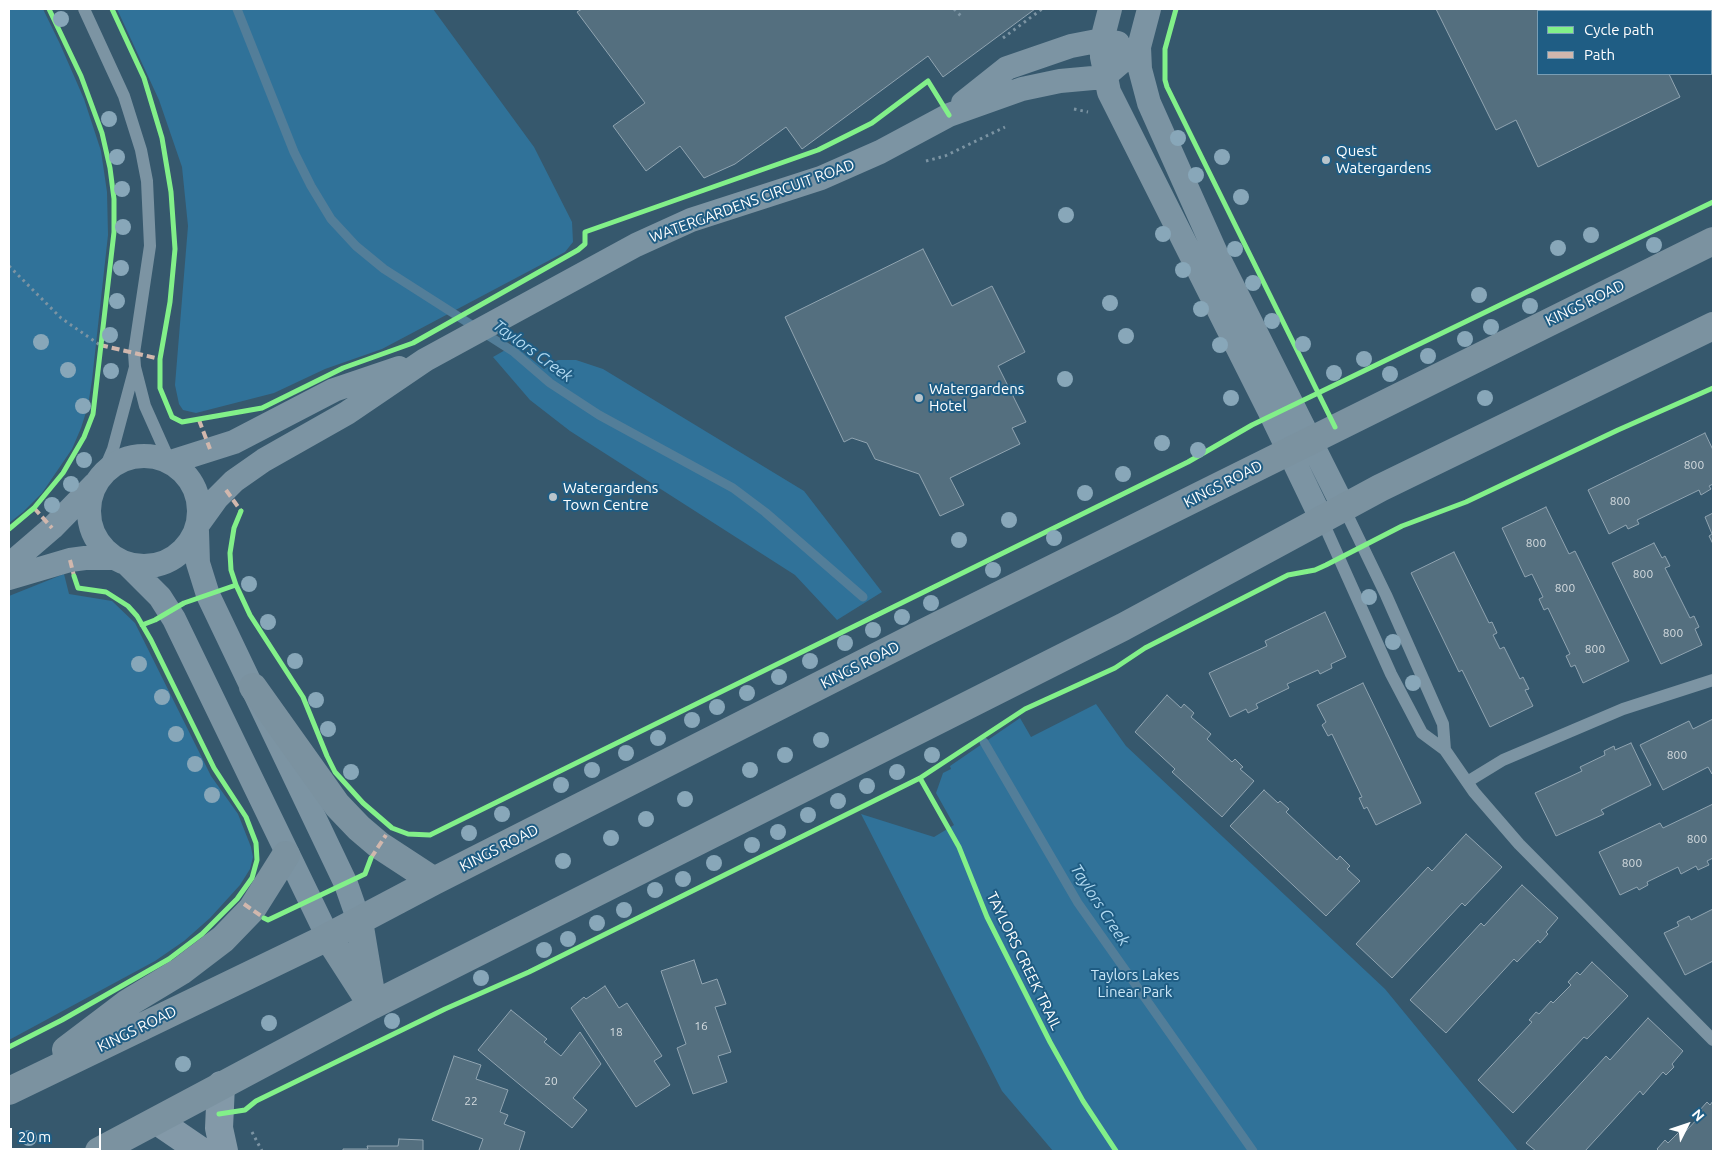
<!DOCTYPE html>
<html>
<head>
<meta charset="utf-8">
<style>
	body { margin:0 }
	#map { position:relative; width:1722px; height:1160px; overflow:hidden; background:#36586d; font-family:Ubuntu,sans-serif }
	canvas { display:block }
	.frame { position:absolute; inset:0; border:10px solid #fff; pointer-events:none }
	.legend { position:absolute; left:1537px; top:10px; width:175px; height:65px; box-sizing:border-box; background:#1f5d84; border:1px solid #799eb5; margin:0; padding:6px 9px; list-style:none; font-size:15px; color:#fff }
	.legend li { display:flex; align-items:center; gap:10px; height:25px }
	.legend b { width:25px; border:1px solid #799eb5 }
	.north { position:absolute; left:1662px; top:1100px; width:50px; height:50px; -webkit-text-stroke:4px #1f5d84; paint-order:stroke; rotate:49deg; font-size:14px; font-weight:700; line-height:20px; text-align:center; color:#fff }
	.north::after { content:''; display:block; margin:auto; width:18px; height:22px; background:#fff; clip-path:polygon(50% 0,100% 100%,50% 72%,0 100%) }
	.scale { position:absolute; left:10px; top:1128px; width:91px; height:22px; box-sizing:border-box; border:2px solid #fff; border-top:0; padding-left:6px; font-size:15px; line-height:18px; white-space:nowrap; color:#fff; -webkit-text-stroke:4px #1f5d84; paint-order:stroke }
</style>
</head>
<body>
<div id="map">
<canvas width="1722" height="1160"></canvas>
<div class="frame"></div>
<ul class="legend">
<li><b style="height:6px;background:#82f089"></b>Cycle path</li>
<li><b style="height:6px;background:#d1b7ad"></b>Path</li>
</ul>
<div class="north">N</div>
<div class="scale">20 m</div>
</div>
<script>
const ctx = document.querySelector('canvas').getContext('2d');
ctx.lineJoin = 'round';
function paint(path, color) { ctx.fillStyle = color; ctx.fill(path, 'evenodd'); }
const poly = rows => new Path2D(rows.map(r => 'M' + r).join(''));
function trace(path, color, width, dash) { ctx.strokeStyle = color; ctx.lineWidth = width; ctx.lineCap = dash ? 'butt' : 'round'; ctx.setLineDash(dash || []); ctx.stroke(path); }
function label(font, color, halo, rows, align = 'center') {
  ctx.font = font + ' Ubuntu,sans-serif'; ctx.lineWidth = 4; ctx.setLineDash([]); ctx.textBaseline = 'middle'; ctx.strokeStyle = halo; ctx.fillStyle = color; for (const [text, x, y, turn = 0] of rows) {
    ctx.save(); ctx.translate(x, y); ctx.rotate((+turn || 0) * Math.PI / 180); ctx.textAlign = isNaN(turn) ? turn : align; if (halo) ctx.strokeText(text, 0, 0); ctx.fillText(text, 0, 0); ctx.restore();
  }
}
paint(poly([
	[9,9,43,9,60,44,84,99,101,151,107,192,108,235,92,380,88,406,81,428,72,449,42,493,23,512,9,523],
	[117,9,433,9,534,147,572,222,573,242,565,252,382,349,325,369,274,393,196,413,183,410,179,404,175,385,188,226,182,167,159,100],
	[514,345,544,369,558,360,576,360,603,369,804,491,882,592,837,620,795,575,570,431,530,400,493,357],
	[64,574,69,594,112,601,135,623,211,776,238,814,251,847,253,857,250,869,240,885,210,918,184,941,155,961,9,1040,9,596],
	[1096,704,1126,746,1385,989,1518,1151,1053,1151,1002,1091,861,814,934,837,954,825,936,793,943,773,951,769,950,766,1020,718,1031,737]
]), '#307299');
trace(poly([
	[237,9,294,152,311,186,331,219,356,246,384,269,514,352,550,383,599,415,733,488,765,512,863,597],
	[984,742,1078,903,1253,1151]
]), '#537e99', 9);
const building = poly([
	[582,9,1035,9,943,77,928,56,802,149,786,127,735,164,704,178,680,146,646,171,613,126,645,103,577,12,582,9],
	[1436,9,1662,9,1663,11,1538,11,1538,74,1669,74,1680,97,1538,167,1516,120,1496,130,1436,9],
	[923,249,952,306,992,286,1025,352,998,366,1026,422,1012,428,1020,444,950,478,964,505,940,516,919,474,875,459,867,443,852,438,844,442,785,317,923,249],
	[1705,433,1713,450,1713,484,1709,486,1711,489,1701,495,1699,490,1637,520,1639,524,1628,529,1626,525,1609,534,1588,490,1705,433],
	[1546,507,1569,554,1575,551,1629,661,1583,683,1575,665,1571,667,1566,656,1570,654,1548,608,1544,610,1539,599,1543,597,1532,574,1525,577,1502,528,1546,507],
	[1713,513,1713,544,1709,536,1712,534,1705,517,1713,513],
	[1654,543,1662,558,1665,556,1670,566,1665,568,1690,618,1694,616,1699,627,1695,629,1702,645,1661,664,1612,563,1654,543],
	[1454,552,1489,623,1492,622,1497,633,1493,635,1500,649,1504,647,1520,679,1523,677,1529,689,1525,690,1533,706,1490,727,1462,670,1459,672,1411,573,1454,552],
	[1325,612,1346,657,1331,664,1332,668,1320,674,1318,670,1287,684,1289,688,1256,704,1258,708,1248,713,1246,709,1230,717,1209,673,1267,646,1265,641,1325,612],
	[1363,683,1421,803,1376,825,1367,807,1364,809,1359,798,1362,797,1332,734,1328,736,1322,725,1326,722,1317,705,1363,683],
	[1167,695,1181,708,1184,704,1194,713,1191,717,1211,734,1207,739,1232,762,1235,759,1243,767,1240,769,1254,781,1222,817,1172,772,1175,769,1135,732,1167,695],
	[1713,719,1713,773,1712,774,1708,767,1663,790,1640,745,1689,721,1693,729,1713,719],
	[1631,743,1651,785,1601,810,1604,814,1556,836,1535,793,1582,771,1580,767,1605,755,1604,751,1614,746,1615,750,1631,743],
	[1264,790,1278,803,1280,801,1289,809,1286,812,1337,860,1340,856,1350,866,1347,869,1360,881,1326,916,1230,826,1264,790],
	[1713,804,1713,858,1707,861,1709,865,1698,870,1696,866,1681,874,1678,867,1647,882,1648,885,1639,890,1637,887,1620,895,1599,852,1660,823,1663,828,1713,804],
	[1466,834,1502,867,1465,906,1462,903,1392,978,1356,944,1428,867,1432,871,1466,834],
	[1522,885,1558,918,1546,932,1548,934,1540,943,1538,940,1517,962,1514,959,1446,1033,1410,1000,1481,923,1484,926,1522,885],
	[1713,909,1713,961,1685,975,1664,933,1679,926,1677,922,1689,916,1691,920,1713,909],
	[694,960,702,984,717,979,726,1004,715,1007,731,1052,718,1056,727,1082,693,1094,677,1048,686,1044,661,971,694,960],
	[1592,962,1628,996,1587,1039,1584,1037,1513,1113,1478,1080,1532,1022,1529,1020,1536,1012,1539,1014,1551,1001,1553,1003,1571,985,1568,982,1577,972,1580,975,1592,962],
	[605,986,619,1008,627,1003,662,1056,654,1061,670,1085,636,1107,571,1008,584,997,586,999,605,986],
	[511,1010,547,1039,544,1042,561,1056,580,1032,601,1064,573,1098,587,1110,572,1128,478,1050,511,1010],
	[1648,1018,1683,1051,1672,1064,1674,1067,1666,1075,1663,1072,1643,1095,1640,1091,1585,1151,1536,1151,1526,1143,1606,1056,1610,1060,1648,1018],
	[454,1056,481,1065,476,1079,508,1090,500,1112,508,1115,504,1124,525,1132,519,1151,482,1151,479,1150,483,1139,432,1120,454,1056],
	[1713,1101,1713,1151,1659,1151,1657,1149,1665,1140,1668,1143,1681,1130,1684,1133,1702,1114,1699,1111,1707,1102,1710,1105,1713,1101],
	[399,1139,423,1140,423,1151,343,1151,343,1149,368,1149,367,1146,398,1146,399,1139]
]);
paint(building, '#546f7f');
trace(building, '#90a4b1', 1);
trace(poly([
	[954,9,962,17],
	[1003,38,1042,9],
	[1074,109,1088,112],
	[926,161,945,156,1005,127],
	[9,266,61,318,100,345],
	[252,1132,262,1151]
]), '#7c94a3', 3, [2.5, 4]);
trace(poly([
	[84,9,124,96,141,150,147,181,150,246,134,353,135,367,145,406,170,462],
	[101,477,113,449,135,367],
	[1344,508,1386,595,1443,724,1445,750],
	[1322,520,1391,674,1422,733,1445,750,1474,792,1519,844,1713,1040],
	[1467,782,1503,760,1623,709,1713,680]
]), '#7c94a3', 12);
trace(poly([
	[1110,9,1102,40,1102,57,1109,92,1272,416,1322,520],
	[1149,9,1139,47,1140,69,1149,103,1216,253,1344,508],
	[963,103,1007,68,1071,46,1102,40,1118,43],
	'89 511a55 55 0 1 1 110 0a55 55 0 1 1-110 0Z',
	[171,462,234,442,334,390,399,368],
	[199,523,217,498,234,481,264,460,347,413,425,360,636,245,691,220,821,178,880,152,949,115,1022,89,1060,81,1104,77,1139,47],
	[197,531,198,563,208,595,346,884,359,921],
	[126,563,160,597,174,619,328,937],
	[9,565,52,528,95,484],
	[9,578,70,560,85,558,115,558]
]), '#7c94a3', 24);
trace(poly([
	[221,1085,219,1128,224,1151],
	[157,1121,201,1151]
]), '#8399a8', 28);
trace(poly([
	[253,687,337,805,359,828,379,845,434,881],
	[359,921,373,1005],
	[328,937,366,996],
	[66,1050,128,1003,181,971,223,939,252,909,286,855],
	[9,1091,328,937,434,881,923,633,1713,241],
	[99,1151,373,1005,1123,627,1380,488,1713,326]
]), '#7b92a0', 28);
trace(poly([
	[100,345,160,359],
	[199,420,210,449],
	[226,490,241,511],
	[34,508,52,528],
	[70,560,74,576],
	[371,858,386,835],
	[244,904,264,918]
]), '#d1b7ad', 4, [8, 4]);
trace(poly([
	[112,9,144,78,162,138,171,192,175,249,170,302,160,359,160,388,172,417,182,422,262,408,343,368,413,343,578,250,585,244,585,232,818,150,872,123,928,81,949,115],
	[1176,9,1165,49,1165,80,1167,87,1335,427],
	[241,511,234,528,230,553,231,570,236,585,250,615,303,697,327,756,335,772,363,803,392,828,408,834,430,835,1188,462,1252,425,1713,202],
	[9,529,34,508,63,473,84,437,93,414,114,232,114,199,110,168,102,133,81,76,49,9],
	[142,625,155,620,184,603,236,585],
	[920,778,959,847,987,917,1050,1042,1083,1101,1116,1151],
	[264,918,268,920,365,874,371,858],
	[9,1047,62,1020,169,959,202,934,237,899,252,878,257,860,256,843,246,817,214,768,151,640,137,616,128,606,106,592,78,588,74,576],
	[219,1114,245,1110,256,1101,445,1009,529,972,920,778,1025,709,1115,668,1145,648,1288,575,1315,570,1326,565,1402,526,1466,502,1618,430,1713,388]
]), '#82f089', 5);
ctx.fillStyle = '#88a7b9';
for (const [x, y] of [
	[61,19],
	[109,119],
	[1178,138],
	[117,157],
	[1222,157],
	[1196,175],
	[122,189],
	[1241,197],
	[1066,215],
	[123,227],
	[1163,234],
	[1591,235],
	[1654,245],
	[1558,248],
	[1235,249],
	[121,268],
	[1183,270],
	[1253,283],
	[1479,295],
	[117,301],
	[1110,303],
	[1530,306],
	[1201,309],
	[1272,321],
	[1491,327],
	[110,335],
	[1126,336],
	[1465,339],
	[41,342],
	[1303,344],
	[1220,345],
	[1428,356],
	[1364,359],
	[68,370],
	[111,371],
	[1334,373],
	[1390,374],
	[1065,379],
	[1231,398],
	[1485,398],
	[83,406],
	[1162,443],
	[1198,450],
	[84,460],
	[1123,474],
	[71,484],
	[1085,493],
	[52,505],
	[1009,520],
	[1054,538],
	[959,540],
	[993,570],
	[249,584],
	[1369,597],
	[931,603],
	[902,617],
	[268,622],
	[873,630],
	[1393,642],
	[845,643],
	[295,661],
	[810,661],
	[139,664],
	[779,677],
	[1413,683],
	[747,693],
	[162,697],
	[316,700],
	[717,707],
	[692,720],
	[328,729],
	[176,734],
	[658,738],
	[821,740],
	[626,753],
	[785,755],
	[932,755],
	[195,764],
	[592,770],
	[750,770],
	[351,772],
	[897,772],
	[561,785],
	[867,786],
	[212,795],
	[685,799],
	[838,801],
	[502,814],
	[808,815],
	[646,819],
	[778,832],
	[469,833],
	[611,838],
	[752,845],
	[563,861],
	[714,863],
	[683,879],
	[655,890],
	[624,910],
	[597,923],
	[568,939],
	[544,950],
	[481,978],
	[392,1021],
	[269,1023],
	[183,1064],
	[29,1138]
]) { ctx.beginPath(); ctx.arc(x, y, 8, 0, 2 * Math.PI); ctx.fill(); }
for (const [x, y, r, color] of [
	[1326,160,5,"#b9c5cc"],
	[919,398,5,"#b9c5cc"],
	[553,497,5,"#b9c5cc"]
]) { const dot = new Path2D(); dot.arc(x, y, r, 0, 2 * Math.PI); ctx.fillStyle = color; ctx.fill(dot); trace(dot, '#1f5d84', 2); }
label('12px', '#d4dbdf', null, [
	["800",1694,465],
	["800",1620,501],
	["800",1536,543],
	["800",1643,574],
	["800",1565,588],
	["800",1673,633],
	["800",1595,649],
	["800",1677,755],
	["800",1697,839],
	["800",1632,863],
	["16",701,1026],
	["18",616,1032],
	["20",551,1081],
	["22",471,1101]
]);
label('15px', '#fff', '#1f5d84', [
	["Quest",1336,151],
	["Watergardens",1336,168],
	["Watergardens",929,389],
	["Hotel",929,406],
	["Watergardens",563,488],
	["Town Centre",563,505]
], 'left');
label('15px', '#fff', '#1f5d84', [
	["WATERGARDENS CIRCUIT ROAD",752,201,-20],
	["KINGS ROAD",1585,303,-26],
	["KINGS ROAD",1223,484,-27],
	["KINGS ROAD",860,665,-27],
	["KINGS ROAD",499,848,-27],
	["TAYLORS CREEK TRAIL",1024,961,64],
	["KINGS ROAD",137,1029,-26]
]);
label('15px', '#cbe7f7', '#1f5d84', [
	["Taylors Lakes",1135,975],
	["Linear Park",1135,992]
]);
label('italic 16px', '#b2daf1', '#1f5d84', [
	["Taylors Creek",533,351,36],
	["Taylors Creek",1100,905,57]
]);
</script>
</body>
</html>
